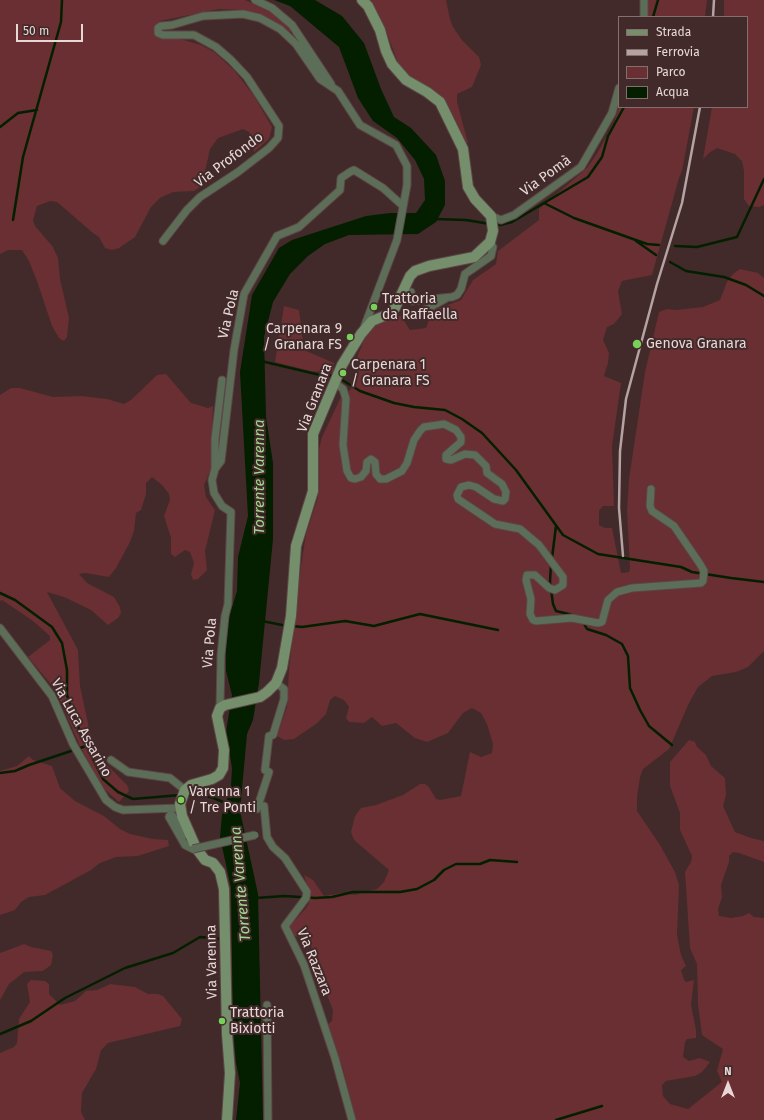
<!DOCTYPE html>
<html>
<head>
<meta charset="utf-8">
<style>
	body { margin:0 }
	#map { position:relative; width:764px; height:1120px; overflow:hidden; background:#422a2a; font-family:"Fira Sans",sans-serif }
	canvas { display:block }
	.legend { position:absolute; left:618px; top:16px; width:130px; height:92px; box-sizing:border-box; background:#422a2a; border:1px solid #846f6f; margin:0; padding:5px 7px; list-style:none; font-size:12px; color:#e7d7d7 }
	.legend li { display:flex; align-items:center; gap:8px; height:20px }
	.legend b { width:20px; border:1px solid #846f6f }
	.north { position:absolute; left:708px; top:1064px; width:40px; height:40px; -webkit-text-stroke:3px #422a2a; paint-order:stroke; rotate:0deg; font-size:11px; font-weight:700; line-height:16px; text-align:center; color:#e7d7d7 }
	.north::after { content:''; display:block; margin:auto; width:14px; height:18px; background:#e7d7d7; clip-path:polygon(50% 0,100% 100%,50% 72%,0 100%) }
	.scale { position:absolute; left:16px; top:24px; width:67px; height:18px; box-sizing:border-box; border:2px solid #e7d7d7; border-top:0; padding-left:5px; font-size:12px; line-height:14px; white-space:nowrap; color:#e7d7d7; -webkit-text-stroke:3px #422a2a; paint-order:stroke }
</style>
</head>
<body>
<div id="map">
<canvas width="764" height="1120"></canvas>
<ul class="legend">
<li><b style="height:5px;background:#758f6c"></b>Strada</li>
<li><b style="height:5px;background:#b5a3a3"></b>Ferrovia</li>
<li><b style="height:11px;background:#692f32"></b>Parco</li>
<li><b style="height:11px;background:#041e00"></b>Acqua</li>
</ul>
<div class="north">N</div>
<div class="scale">50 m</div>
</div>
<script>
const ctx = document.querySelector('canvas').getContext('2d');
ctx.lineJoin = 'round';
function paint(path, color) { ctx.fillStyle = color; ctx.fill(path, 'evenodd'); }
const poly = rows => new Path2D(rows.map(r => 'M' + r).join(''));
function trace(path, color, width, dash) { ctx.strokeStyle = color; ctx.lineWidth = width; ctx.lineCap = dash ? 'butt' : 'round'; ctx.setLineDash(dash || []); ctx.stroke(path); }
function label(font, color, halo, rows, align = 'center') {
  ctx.font = font + ' "Fira Sans",sans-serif'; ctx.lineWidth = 4; ctx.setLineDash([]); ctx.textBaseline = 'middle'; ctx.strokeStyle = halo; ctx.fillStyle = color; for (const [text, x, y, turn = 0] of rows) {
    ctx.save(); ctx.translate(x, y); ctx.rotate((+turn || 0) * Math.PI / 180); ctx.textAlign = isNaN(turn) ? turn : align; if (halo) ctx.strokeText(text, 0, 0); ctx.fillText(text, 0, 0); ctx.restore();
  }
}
paint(poly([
	[0,0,245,0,277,15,291,29,290,33,278,23,261,14,240,10,219,9,160,21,153,32,156,37,180,39,201,45,214,52,234,70,254,96,272,127,269,139,254,152,252,138,249,132,243,129,218,138,210,149,203,181,200,187,194,191,173,192,160,198,151,207,135,237,119,248,112,250,105,248,99,237,93,233,57,202,50,201,37,206,33,220,35,226,53,247,58,258,60,279,69,318,67,337,64,341,59,338,52,326,37,281,29,261,22,250,8,250,0,254],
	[370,0,446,0,450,19,453,27,462,40,479,57,481,65,472,87,457,94,457,102,468,143,465,143,458,125,444,99,409,77,398,63,387,33],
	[648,0,707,0,705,17,646,17],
	[724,0,764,0,764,205,759,207,749,206,744,199,744,171,742,161,735,154,717,148,709,153,703,159,712,107,747,107,747,17,724,17],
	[619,107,694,107,682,171,679,178,652,275,622,281,618,291,622,314,614,324,607,327,603,340,609,353,608,363,604,376,621,383,612,446,614,506,603,506,599,511,599,525,605,528,612,528,621,573,629,572,630,568,627,510,629,479,645,372,659,312,667,309,676,310,703,307,720,300,727,282,733,274,740,269,758,273,764,278,764,651,748,667,736,672,712,676,698,687,689,703,669,749,643,769,640,777,637,797,637,811,660,845,675,872,679,885,677,935,681,955,686,966,681,970,684,980,686,982,694,980,691,1005,696,1030,696,1038,687,1039,685,1042,683,1057,689,1061,700,1058,710,1062,702,1072,695,1076,666,1081,662,1085,663,1096,670,1104,688,1109,722,1082,717,1071,723,1049,702,1035,698,1004,697,964,690,948,685,872,691,862,692,856,680,830,680,813,670,786,670,762,689,740,695,742,697,747,706,755,711,766,725,778,726,795,723,806,735,832,751,838,764,841,764,862,739,853,733,852,729,856,729,862,721,885,722,897,718,909,719,916,731,918,743,916,749,913,754,917,764,918,764,1120,356,1120,343,1069,328,1024,332,1021,333,1010,320,978,309,939,294,936,290,926,306,908,309,903,309,890,304,875,313,880,324,896,342,893,355,895,377,889,384,882,389,870,354,840,351,832,355,816,361,808,376,805,403,795,420,784,425,784,429,787,436,799,440,800,461,796,470,752,481,757,492,753,493,744,487,724,481,713,472,708,463,713,448,733,427,742,415,738,396,723,382,726,372,717,364,723,349,722,346,718,349,707,344,700,335,696,330,700,326,714,316,724,294,739,284,740,277,736,287,707,289,669,301,566,306,534,318,497,318,453,322,437,340,399,351,389,359,369,357,357,365,338,376,325,393,317,401,316,410,330,426,328,432,311,461,300,473,280,496,264,498,251,539,220,539,209,587,168,598,152,614,122],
	[284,306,299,310,304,350,334,363,333,373,310,371,275,362],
	[166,374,191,403,208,408,213,406,211,469,204,485,206,497,215,510,205,551,207,570,198,579,193,580,191,574,194,563,190,552,185,550,175,557,171,554,171,538,164,516,170,500,169,494,162,485,152,477,146,483,146,494,141,510,136,513,134,531,130,542,116,568,109,577,85,573,79,574,87,583,114,597,120,607,121,613,118,618,108,625,91,610,64,597,47,592,78,650,80,686,90,733,106,764,127,785,129,791,119,802,102,787,80,746,55,689,28,657,50,640,50,636,33,621,2,600,0,601,0,395,11,388,20,388,53,397,81,396,107,399,124,404,131,400,157,375],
	[29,756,33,760,52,766,60,788,75,801,104,816,120,829,130,834,153,839,168,840,169,846,138,856,116,857,100,863,91,870,45,895,29,897,21,902,15,910,0,915,0,771,17,766],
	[24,944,31,947,51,951,53,955,51,965,43,971,24,972,9,984,0,1000,0,953],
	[31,980,45,981,49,984,49,994,60,1005,75,1001,86,991,97,990,110,984,135,987,148,994,158,994,163,996,182,1019,180,1026,108,1043,101,1050,96,1069,82,1093,81,1112,85,1120,0,1120,0,1053,14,1047,17,1043,19,1019,30,1002,27,984]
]), '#692f32');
paint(poly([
	[274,0,315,0,342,16,364,43,381,89,394,117,411,128,436,155,445,181,445,205,436,222,418,234,349,235,325,244,308,256,290,274,273,302,264,337,266,417,273,463,273,539,259,683,253,720,247,734,240,811,258,894,263,1120,236,1120,240,1083,236,1063,233,1029,231,888,220,837,222,815,231,786,232,768,226,732,232,695,226,671,225,638,229,617,237,591,238,557,248,516,240,372,252,295,279,248,292,240,366,216,390,213,416,213,425,200,424,179,415,160,397,138,373,121,358,98,339,47,290,6]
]), '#041e00');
trace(poly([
	[653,17,658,0],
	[0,127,18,113,37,110],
	[544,203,574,218,647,244,659,245],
	[435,219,466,220,490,224],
	[13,220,23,157,61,22,62,0],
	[495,224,500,225,512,222,588,177,602,157,608,136,624,107],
	[636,241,656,255],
	[675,246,697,247,737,237,764,179],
	[670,262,686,271,724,277,746,285,764,296],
	[261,361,320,375,334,376],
	[339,378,360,391,394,403,414,407,445,410,462,419,482,433,516,470,563,535,598,554,681,567,692,572,731,578,764,582],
	[552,558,556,526],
	[551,563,550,582,553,604,556,611,573,615],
	[0,593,15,600,52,627,62,643,67,670,67,695,81,735,103,779,118,792,133,799,180,795],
	[262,621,287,626],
	[583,622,587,629,606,635,622,644,628,656,630,688,640,710,649,726,672,745],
	[292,626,302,627,345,621,374,626,420,614,498,630],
	[0,773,15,771,29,765,86,746],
	[187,795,211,797,228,804],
	[256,898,284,896,315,898,332,897,353,892,400,892,417,889,434,880,444,870,456,864,480,864,490,860,517,862],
	[0,1034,31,1021,65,998,125,968,173,953,200,937,222,939],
	[556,1120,602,1106]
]), '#041e00', 2.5);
const street = poly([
	[255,0,272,8,292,25,331,84],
	[644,17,644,0],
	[491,216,501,220,514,215,581,167,612,113,619,88],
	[163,241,187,210,200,197,238,172,269,148,278,138,279,126,247,77,231,60,216,47,194,35,163,35,158,33,158,28,161,26,172,25,203,16,243,14,260,18,280,29,296,44,320,79,338,91,360,125,396,145,407,166,407,185,397,240,363,330],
	[411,292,412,301,452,297,457,295,461,289,465,274,491,256,493,247,490,242],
	[425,310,445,299],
	[335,383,343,389,346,399,343,445,347,471,351,478,355,479,361,477,366,471,367,462,371,459,375,462,376,474,380,479,386,479,402,471,407,463,414,440,420,431,424,427,444,424,456,430,461,437,461,442,446,455,446,459,451,460,465,454,475,455,486,466,487,473,502,484,506,492,505,499,503,501,494,499,476,487,469,485,461,487,457,495,458,499,495,524,520,529,539,545,563,577,563,585,555,590,549,588,535,575,527,575,526,580,531,599,530,614,533,620,536,621,572,618,598,623,602,622,608,600,617,592,632,588,701,583,703,581,704,571,700,564,674,526,652,511,650,506,651,489],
	[215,469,215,439,222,380],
	[0,628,52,696,73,744,106,800,115,807,123,810,180,808],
	[220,708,221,655,225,616,228,604,231,512,222,506,214,493,212,480,215,469,221,461,234,350,244,294,277,236,299,227,340,190,341,178,350,172,354,170,383,188,403,206],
	[111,760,128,772,170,778,185,790],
	[264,806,267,837,273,847,285,858,307,892,306,898,285,926,304,965,335,1058,352,1120],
	[257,809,269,772,265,770,269,736,273,735,284,699,284,689,276,683],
	[190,835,184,834,172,815,170,815,169,817,185,845,193,849],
	[267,1005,268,1120]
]);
const secondary = poly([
	[227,1120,230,1073,227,1034,224,889,220,872,213,863,205,860,196,848,182,816,180,804,185,790,191,785,212,779,219,775,223,768,224,750,217,716,220,708,225,705,260,697,267,692,276,683,282,668,291,616,296,546,313,491,313,434,342,365,361,334,372,321,389,314,395,308,410,276,415,271,429,266,474,257,490,242,493,231,491,216,475,199,468,187,463,149,440,102,427,92,406,80,392,64,386,51,380,30,368,6,362,0]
]);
trace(street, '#5c4646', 9);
trace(secondary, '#5c4646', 12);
trace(street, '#5d6e58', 7);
trace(secondary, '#758f6c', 10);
trace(poly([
	[713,17,714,0],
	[623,556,619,508,620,451,626,399,657,284,682,203,700,107]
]), '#b5a3a3', 2.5);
const streetBridge = poly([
	[193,849,255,835]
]);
trace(streetBridge, '#5c4646', 9, []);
trace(streetBridge, '#5d6e58', 7);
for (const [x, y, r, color] of [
	[374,307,4,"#78d259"],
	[350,337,4,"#78d259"],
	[637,344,5,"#78d259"],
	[343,373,4,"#78d259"],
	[181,800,4,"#78d259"],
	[222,1021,4,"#78d259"]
]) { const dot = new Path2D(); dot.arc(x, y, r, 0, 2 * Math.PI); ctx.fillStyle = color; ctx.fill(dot); trace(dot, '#422a2a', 1.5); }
label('14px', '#e7d7d7', '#422a2a', [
	["Via Profondo",229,160,-37],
	["Via Pomà",546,176,-36],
	["Via Pola",229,314,-77],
	["Via Granara",315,398,-69],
	["Via Pola",210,643,-85],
	["Via Luca Assarino",81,728,61],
	["Via Varenna",212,962,-91],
	["Via Razzara",314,962,68]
]);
label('14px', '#e7d7d7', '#422a2a', [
	["Trattoria",382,299],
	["da Raffaella",382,315],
	["Carpenara 9",342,329,"right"],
	["/ Granara FS",342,345,"right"],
	["Genova Granara",646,344],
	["Carpenara 1",351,365],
	["/ Granara FS",351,381],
	["Varenna 1",189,792],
	["/ Tre Ponti",189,808],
	["Trattoria",230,1013],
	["Bixiotti",230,1029]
], 'left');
label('italic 15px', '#a0d98e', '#422a2a', [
	["Torrente Varenna",260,477,-90],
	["Torrente Varenna",241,884,-95]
]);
</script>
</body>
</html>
